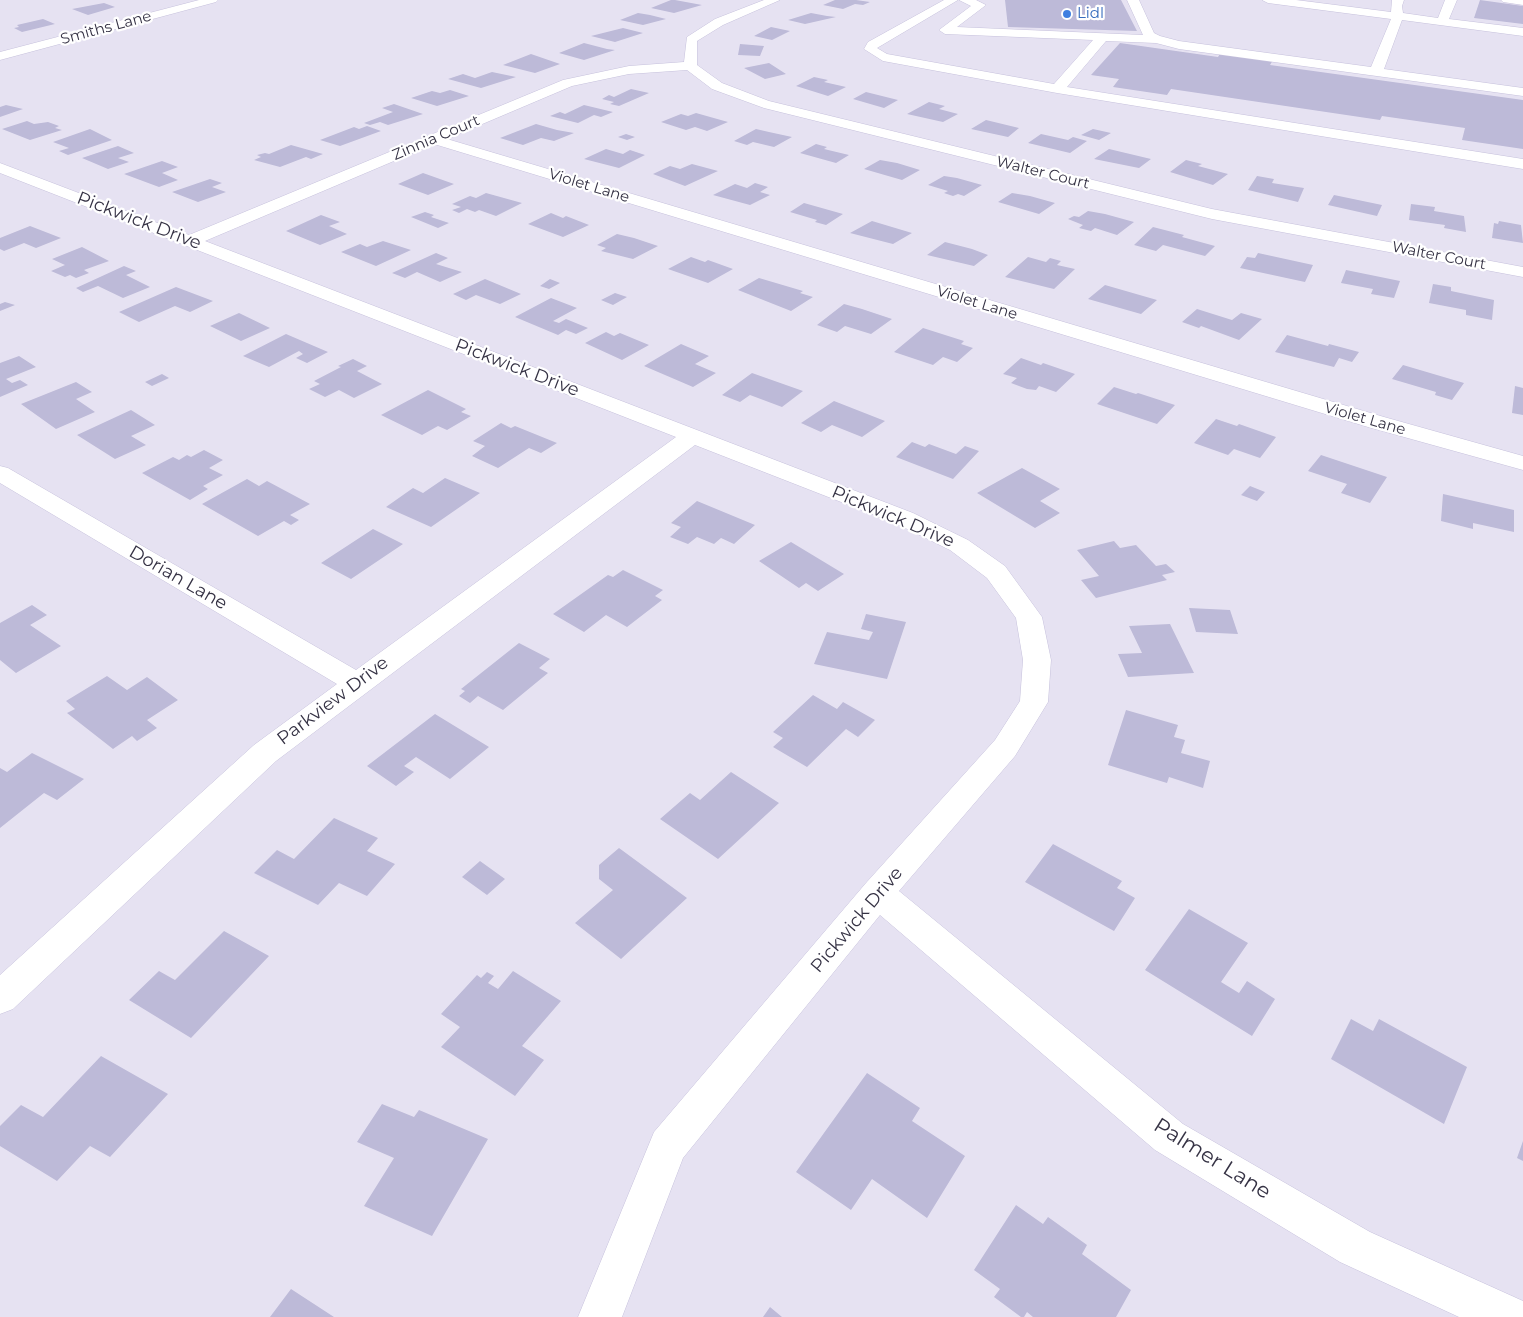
<!DOCTYPE html>
<html>
<head>
<meta charset="utf-8">
<style>
	body { margin:0 }
	canvas { display:block; background:#e6e2f2 }
</style>
</head>
<body>
<canvas width="1523" height="1317"></canvas>
<script>
const ctx = document.querySelector('canvas').getContext('2d');
ctx.lineJoin = 'round';
function paint(path, color) { ctx.fillStyle = color; ctx.fill(path, 'evenodd'); }
const poly = rows => new Path2D(rows.map(r => 'M' + r).join(''));
function trace(path, color, width, dash) { ctx.strokeStyle = color; ctx.lineWidth = width; ctx.lineCap = dash ? 'butt' : 'round'; ctx.setLineDash(dash || []); ctx.stroke(path); }
function label(font, color, halo, rows, align = 'center') {
  ctx.font = font + ' Montserrat,sans-serif'; ctx.lineWidth = 4.5; ctx.setLineDash([]); ctx.textBaseline = 'middle'; ctx.strokeStyle = halo; ctx.fillStyle = color; for (const [text, x, y, turn = 0] of rows) {
    ctx.save(); ctx.translate(x, y); ctx.rotate((+turn || 0) * Math.PI / 180); ctx.textAlign = isNaN(turn) ? turn : align; if (halo) ctx.strokeText(text, 0, 0); ctx.fillText(text, 0, 0); ctx.restore();
  }
}
paint(poly([
	[671,0,675,0,702,5,674,13,651,8],
	[835,0,856,0,870,2,863,5,855,4,843,9,823,5],
	[1005,0,1121,0,1137,31,1008,27],
	[1480,0,1523,6,1523,24,1474,18],
	[104,3,115,7,88,15,72,9],
	[638,13,650,15,666,19,643,25,620,20],
	[811,13,827,16,836,17,805,24,788,20],
	[43,19,55,24,22,32,14,28,19,27,17,25],
	[771,27,790,31,772,40,754,36],
	[623,28,643,33,615,42,591,36],
	[584,43,607,49,615,50,584,60,559,53],
	[1120,43,1218,57,1221,52,1273,60,1270,65,1523,100,1523,149,1462,140,1465,128,1382,116,1380,120,1171,89,1167,95,1113,87,1119,79,1091,75],
	[740,44,764,46,760,56,738,55],
	[531,54,560,64,535,73,503,65],
	[769,63,786,74,765,79,744,68],
	[492,72,516,77,481,88,448,79,463,74,475,78],
	[814,77,828,80,824,82,846,87,828,96,796,86],
	[631,89,649,93,619,106,610,104,614,102,602,99,609,95,614,97],
	[450,90,469,96,437,106,411,98,432,91,440,93],
	[866,92,898,100,884,108,853,99],
	[929,102,945,106,939,109,958,114,943,122,907,114],
	[394,104,423,114,388,125,380,122,370,125,364,123,393,112,382,108],
	[6,105,23,109,0,117,0,107],
	[584,105,613,112,601,117,594,115,578,123,550,116,560,112,565,114],
	[696,113,728,122,707,131,695,127,686,130,661,122,681,114,688,116],
	[986,120,1019,128,1008,137,971,129],
	[27,121,34,124,48,122,59,126,55,128,62,130,30,140,2,129],
	[536,124,557,130,574,133,554,141,541,138,523,145,500,138],
	[367,126,381,131,340,146,320,140,354,127,359,129],
	[90,129,112,140,68,155,59,151,69,148,53,142],
	[756,129,769,132,792,137,774,147,753,142,747,145,734,141],
	[1093,129,1111,133,1099,140,1081,135],
	[626,134,635,137,627,140,618,137],
	[1041,134,1068,140,1073,137,1087,141,1070,153,1028,143],
	[816,144,827,147,824,149,849,155,836,163,800,153],
	[291,145,323,154,311,159,306,157,280,167,254,160,261,157,257,155,265,153,269,154],
	[118,146,134,153,118,158,129,162,108,169,82,158],
	[606,149,623,154,630,150,645,155,619,168,584,159],
	[1109,149,1151,159,1139,168,1094,159],
	[880,160,897,163,920,170,902,180,864,169],
	[1186,160,1202,164,1198,166,1228,174,1213,185,1170,172],
	[162,161,178,167,162,173,178,180,159,187,124,174],
	[692,164,718,171,685,186,653,174,670,166,680,169],
	[423,173,454,184,428,195,398,184],
	[944,176,957,178,982,185,964,196,958,194,953,196,944,193,948,191,928,185],
	[1257,176,1274,179,1272,183,1304,188,1298,202,1248,190],
	[210,179,222,183,212,187,226,192,198,202,172,192],
	[755,183,768,187,760,192,770,195,750,205,713,195,735,184,747,188],
	[486,193,522,203,496,216,479,210,475,212,467,209,459,213,452,210,461,207,452,204,470,196,476,198],
	[1012,193,1030,196,1055,203,1039,214,998,202],
	[1334,195,1382,205,1377,216,1328,205],
	[804,203,843,214,826,225,815,222,817,220,790,212],
	[1411,204,1435,207,1434,211,1464,216,1466,232,1444,228,1445,225,1409,220],
	[1088,211,1105,214,1134,222,1117,235,1095,228,1091,231,1079,228,1083,225,1068,219,1074,216,1079,217],
	[425,212,434,215,431,217,449,223,438,228,411,217],
	[551,213,563,218,566,216,589,225,563,237,528,224],
	[321,215,340,222,329,226,347,234,320,245,286,231],
	[872,221,912,233,893,244,850,233],
	[1499,221,1521,225,1523,243,1492,238,1494,223,1498,224],
	[30,226,61,238,36,248,24,243,4,251,0,249,0,238],
	[1153,227,1184,235,1182,237,1215,246,1205,256,1163,245,1156,251,1134,245],
	[617,234,634,238,658,246,633,259,601,251,606,248,597,245],
	[383,241,411,250,376,266,341,252,360,244,367,247],
	[945,242,972,249,988,255,974,266,927,255],
	[82,247,109,261,84,270,89,273,76,278,70,275,65,277,51,271,65,265,52,259],
	[436,253,448,258,436,264,462,272,440,282,417,272,405,278,392,273],
	[1258,253,1313,265,1305,282,1240,268,1247,257,1255,258],
	[691,257,705,262,708,260,733,269,708,283,668,269],
	[1028,257,1046,262,1050,258,1061,261,1057,265,1075,269,1054,289,1005,277],
	[124,266,136,271,126,275,150,287,123,298,98,286,83,292,76,288],
	[1346,270,1400,281,1394,298,1371,294,1373,289,1341,283],
	[759,278,803,291,800,293,813,297,791,311,738,290],
	[485,279,521,294,500,304,476,295,466,300,453,294],
	[550,279,560,283,549,289,540,286],
	[1433,284,1451,287,1451,291,1494,300,1492,320,1466,315,1466,310,1429,303],
	[1105,285,1157,300,1141,314,1088,299],
	[176,287,213,301,190,312,175,306,139,322,119,312],
	[615,293,627,297,613,305,601,300],
	[551,298,577,308,553,321,559,323,566,319,588,328,576,334,566,330,558,335,515,317],
	[5,302,15,305,0,311,0,304],
	[844,304,862,309,892,319,871,334,845,326,837,332,817,325],
	[1197,309,1232,320,1241,313,1262,319,1239,340,1201,326,1199,328,1182,322],
	[239,313,270,328,241,341,210,326],
	[923,328,964,341,961,344,973,348,957,362,943,357,933,365,894,352],
	[606,332,614,336,620,333,649,345,622,360,585,343],
	[286,334,328,352,307,363,296,358,303,354,299,351,269,367,243,356],
	[1287,335,1328,346,1329,344,1359,352,1352,362,1339,358,1334,367,1275,352],
	[681,344,709,356,695,364,716,373,693,387,644,366],
	[19,356,36,367,6,379,12,383,20,380,28,385,0,397,0,363],
	[1021,358,1041,365,1043,363,1075,374,1056,392,1039,386,1036,390,1027,389,1011,383,1017,378,1003,374],
	[353,359,367,366,357,371,382,384,354,398,339,390,325,397,309,389,320,384,314,381,341,367,338,366],
	[1403,365,1464,383,1452,400,1435,395,1436,392,1392,379],
	[752,373,803,391,782,407,750,395,740,402,722,395],
	[162,374,169,378,152,386,145,382],
	[76,382,92,392,76,399,95,412,56,429,21,404],
	[1515,386,1523,388,1523,415,1512,413],
	[1114,387,1136,394,1138,393,1175,405,1157,424,1097,404],
	[428,390,466,409,461,412,471,416,447,430,438,426,422,435,381,415],
	[834,401,885,421,862,437,832,425,821,432,801,423],
	[131,410,155,425,131,436,146,445,115,459,77,435],
	[1216,419,1237,426,1239,424,1276,437,1260,458,1234,449,1228,455,1194,443],
	[501,423,511,428,515,426,557,443,541,453,529,448,498,468,472,456,485,446,473,441],
	[912,442,925,447,929,444,956,454,965,446,979,451,953,479,896,457],
	[204,450,223,460,209,468,223,475,203,486,208,489,190,500,142,473,173,457,179,460,187,455,191,457],
	[1321,455,1387,477,1370,503,1341,493,1347,484,1308,471],
	[1022,468,1060,489,1040,501,1060,513,1035,528,977,493],
	[445,478,480,493,431,527,386,507,413,488,423,493],
	[247,479,259,486,267,481,310,504,290,515,299,520,291,525,284,521,258,536,202,504],
	[1250,486,1265,492,1257,501,1241,495],
	[1443,494,1514,510,1514,532,1473,523,1473,529,1441,521],
	[697,501,755,525,734,544,721,538,714,544,697,537,688,544,670,537,681,527,671,523],
	[373,529,403,544,351,579,321,563],
	[1114,541,1120,548,1136,545,1156,566,1166,564,1175,572,1162,575,1167,580,1096,598,1081,580,1099,576,1077,550],
	[791,542,844,574,818,591,806,583,799,588,759,561],
	[623,570,663,590,655,596,662,600,627,627,606,615,584,632,553,614,608,575,613,577],
	[32,605,47,615,30,625,61,646,16,673,0,660,0,623],
	[1189,608,1230,610,1238,634,1196,632],
	[866,614,906,622,887,679,814,664,827,632,869,640,873,632,861,629],
	[1170,624,1194,673,1128,677,1118,654,1142,653,1129,626],
	[519,643,550,659,539,668,548,673,503,710,478,696,470,703,459,696,465,691,461,689],
	[107,676,127,690,147,677,178,700,147,720,157,728,137,741,132,736,113,749,67,713,75,709,66,701],
	[813,695,837,709,843,702,875,720,858,737,846,729,807,767,773,747,783,738,773,732],
	[1126,710,1178,725,1174,737,1185,740,1181,753,1210,761,1203,788,1169,777,1167,783,1108,765],
	[435,714,489,747,450,779,416,757,404,766,414,772,396,786,367,766],
	[32,753,84,779,57,800,44,793,0,828,0,768,7,772],
	[731,772,779,803,718,859,660,819,690,793,700,800],
	[334,818,378,838,367,851,395,864,367,896,339,883,318,905,254,873,277,850,294,859],
	[1053,844,1122,881,1117,888,1135,898,1114,931,1025,882],
	[619,848,687,898,621,959,575,923,613,890,599,879,599,865],
	[480,861,505,879,487,895,462,877],
	[1189,909,1248,943,1221,982,1239,993,1247,981,1275,999,1252,1036,1145,970],
	[224,931,269,956,191,1038,129,1000,159,971,175,980],
	[513,971,561,1001,522,1046,544,1060,515,1096,441,1047,460,1027,441,1014,477,975,481,978,487,972,494,976,488,983,498,989],
	[1351,1019,1373,1031,1379,1019,1467,1067,1444,1124,1331,1059],
	[101,1056,168,1094,110,1157,90,1146,57,1181,0,1146,0,1126,21,1105,43,1117],
	[867,1073,920,1108,912,1121,965,1156,927,1218,872,1179,851,1210,796,1172],
	[382,1104,414,1117,419,1110,488,1139,432,1236,364,1206,394,1158,357,1142],
	[1523,1141,1523,1161,1517,1158],
	[1016,1205,1043,1224,1048,1217,1087,1245,1082,1254,1131,1290,1116,1317,1033,1317,1027,1312,1024,1317,1021,1317,994,1297,1000,1289,974,1270],
	[291,1289,334,1317,270,1317],
	[770,1307,782,1317,763,1317]
]), '#bdbad8');
const minor = poly([
	[199,0,218,0,216,2,0,60,0,52,199,0],
	[764,0,780,0,723,25,697,41,697,65,722,83,769,101,1212,209,1523,267,1523,277,1212,219,764,108,712,89,687,70,629,74,572,86,447,139,1384,417,1523,456,1523,470,1368,427,434,144,205,241,913,513,968,540,1005,566,1042,617,1051,660,1048,702,1015,756,899,891,1183,1124,1370,1232,1523,1301,1523,1317,1459,1317,1340,1262,1155,1150,880,915,683,1158,622,1317,578,1317,654,1132,866,883,995,740,1020,701,1023,660,1016,618,987,578,950,550,895,523,695,445,276,761,13,1009,0,1014,0,975,254,745,337,684,0,483,0,466,8,468,356,670,676,437,0,173,0,163,189,235,563,80,629,66,684,62,687,37,715,19,764,0],
	[944,0,958,0,877,48,887,54,1054,84,1093,40,945,34,939,30,971,6,959,0,976,0,986,5,957,27,1143,35,1127,0,1139,0,1154,33,1160,36,1179,41,1371,67,1391,19,1268,3,1262,0,1296,0,1391,12,1392,0,1404,0,1402,6,1403,13,1438,18,1445,0,1457,0,1449,19,1523,28,1523,36,1402,20,1384,69,1523,88,1523,96,1179,49,1156,43,1106,41,1067,87,1523,159,1523,169,1057,93,883,61,864,49,868,42,944,0],
	[1501,0,1523,0,1523,5,1503,2,1501,0]
]);
trace(minor, '#c6c1dc', 1);
paint(minor, '#fff');
for (const [x, y, r, color] of [
	[1067,14,5,"#3f7fe0"]
]) { const dot = new Path2D(); dot.arc(x, y, r, 0, 2 * Math.PI); ctx.fillStyle = color; ctx.fill(dot); trace(dot, '#fff', 2); }
label('15px', '#366cbe', '#fff', [
	["Lidl",1077,14]
], 'left');
label('15px', '#353244', '#fff', [
	["Smiths Lane",106,28,-15],
	["Zinnia Court",436,138,-23],
	["Walter Court",1043,173,14],
	["Violet Lane",589,186,17],
	["Walter Court",1439,256,11],
	["Violet Lane",977,303,17],
	["Violet Lane",1365,419,16]
]);
label('18px', '#353244', '#fff', [
	["Pickwick Drive",139,221,21],
	["Pickwick Drive",517,368,21],
	["Pickwick Drive",893,517,23],
	["Dorian Lane",178,578,30],
	["Parkview Drive",333,701,-37],
	["Pickwick Drive",857,920,-50]
]);
label('21px', '#353244', '#fff', [
	["Palmer Lane",1212,1159,32]
]);
</script>
</body>
</html>
